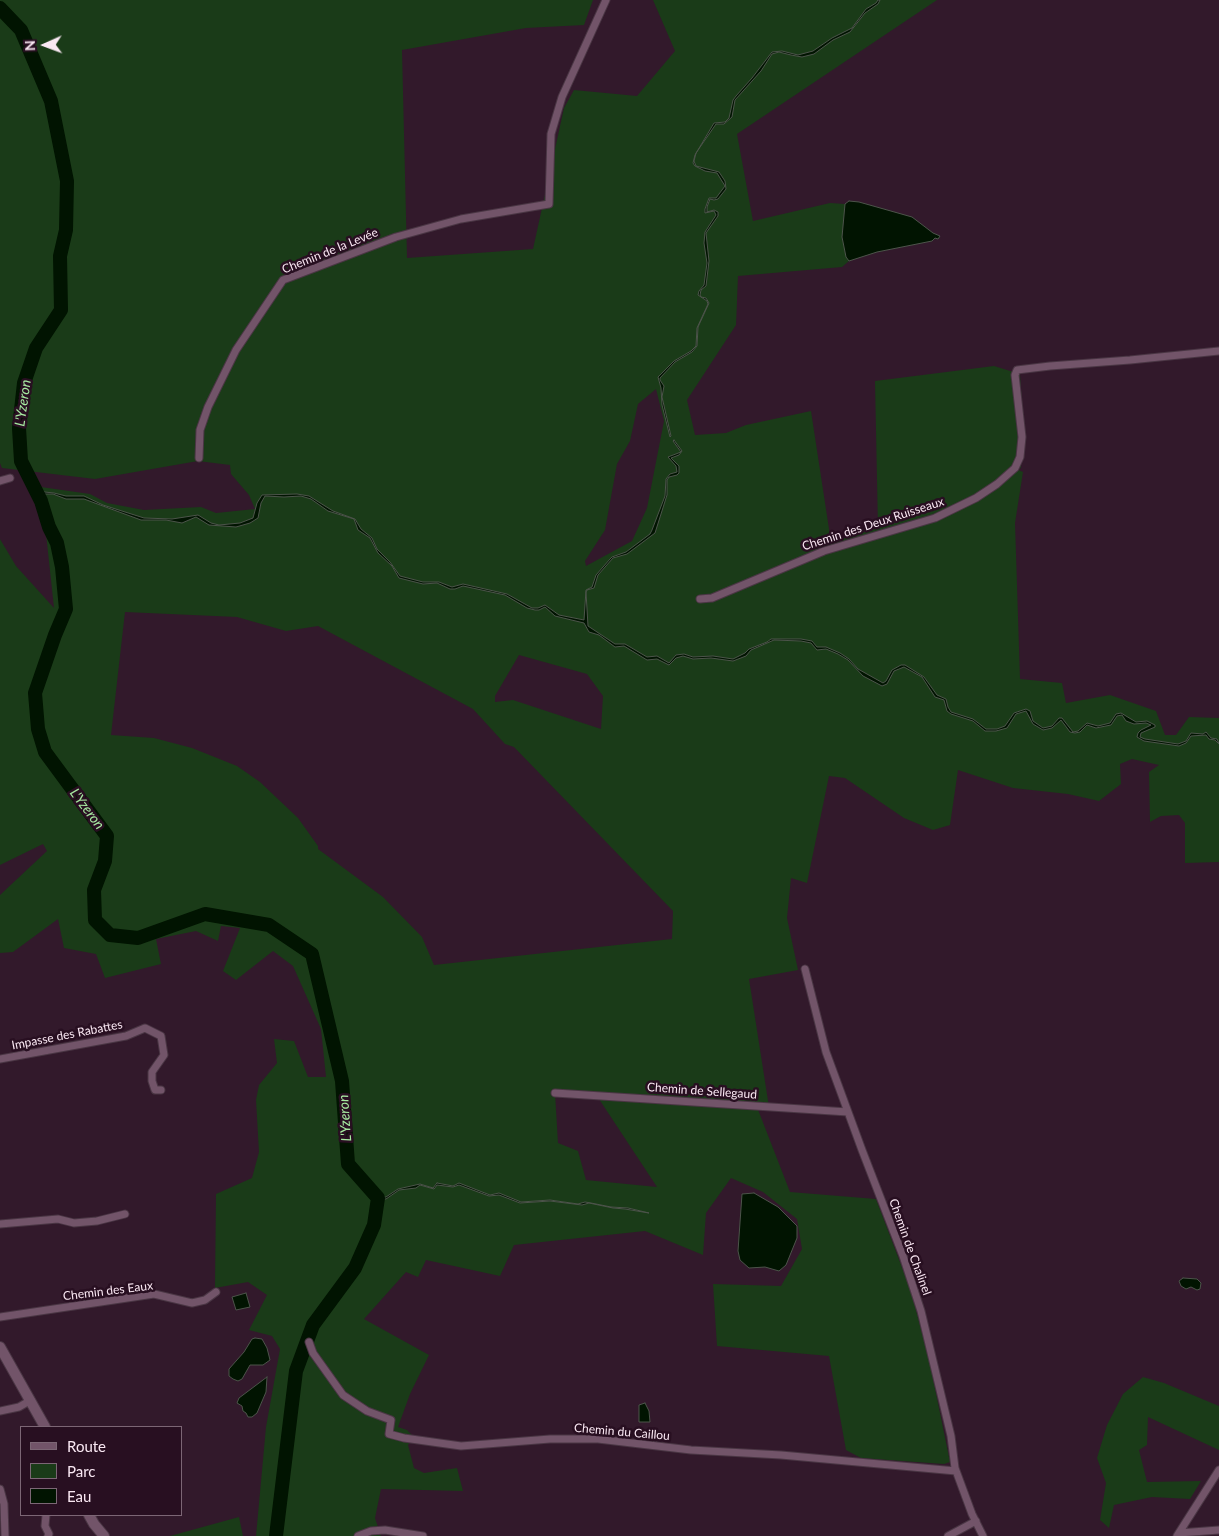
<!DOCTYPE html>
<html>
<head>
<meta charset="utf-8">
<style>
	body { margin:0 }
	#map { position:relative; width:1219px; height:1536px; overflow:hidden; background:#32192b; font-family:Lato,sans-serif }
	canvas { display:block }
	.legend { position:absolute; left:20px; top:1426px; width:162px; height:90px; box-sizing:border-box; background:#280f21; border:1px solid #7c6675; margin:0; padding:6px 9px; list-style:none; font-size:15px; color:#fae8f3 }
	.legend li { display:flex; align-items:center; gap:10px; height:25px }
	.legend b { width:25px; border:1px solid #7c6675 }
	.north { position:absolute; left:20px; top:20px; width:50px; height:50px; -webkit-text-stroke:4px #280f21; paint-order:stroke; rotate:268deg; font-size:14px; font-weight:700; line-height:20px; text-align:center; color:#fae8f3 }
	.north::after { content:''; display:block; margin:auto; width:18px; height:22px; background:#fae8f3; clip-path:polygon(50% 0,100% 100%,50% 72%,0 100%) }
</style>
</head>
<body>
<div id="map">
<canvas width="1219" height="1536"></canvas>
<ul class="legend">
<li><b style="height:6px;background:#725469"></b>Route</li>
<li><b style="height:14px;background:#1a3b18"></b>Parc</li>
<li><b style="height:14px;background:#011401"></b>Eau</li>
</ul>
<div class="north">N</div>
</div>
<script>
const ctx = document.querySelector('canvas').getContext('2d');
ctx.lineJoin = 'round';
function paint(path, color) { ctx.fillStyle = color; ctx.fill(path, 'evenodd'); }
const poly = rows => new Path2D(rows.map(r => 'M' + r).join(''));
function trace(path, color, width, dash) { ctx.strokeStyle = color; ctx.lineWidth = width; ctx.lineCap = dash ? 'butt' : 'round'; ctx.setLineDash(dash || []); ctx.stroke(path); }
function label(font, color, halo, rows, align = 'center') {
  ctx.font = font + ' Lato,sans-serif'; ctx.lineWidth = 5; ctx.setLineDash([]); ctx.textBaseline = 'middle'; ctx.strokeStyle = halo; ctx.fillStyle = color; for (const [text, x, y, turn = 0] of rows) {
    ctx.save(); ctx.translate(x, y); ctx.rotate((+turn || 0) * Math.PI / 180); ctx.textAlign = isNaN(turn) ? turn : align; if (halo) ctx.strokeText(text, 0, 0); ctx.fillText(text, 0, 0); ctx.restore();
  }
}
paint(poly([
	[0,0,593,0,584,25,526,28,402,50,407,258,533,249,564,108,574,90,637,96,675,51,653,0,937,0,737,134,753,221,830,203,845,204,842,237,846,257,849,261,842,267,738,276,736,325,687,400,695,435,726,433,746,425,811,411,831,542,878,528,875,381,994,366,1020,374,1023,420,1021,468,1016,469,1023,472,1015,523,1020,679,1062,683,1066,703,1110,695,1156,711,1165,735,1176,735,1189,717,1219,718,1219,862,1185,863,1185,823,1179,815,1161,816,1150,822,1149,772,1159,765,1132,759,1120,764,1121,784,1099,801,1068,794,1013,788,958,770,950,825,933,830,904,818,845,778,829,776,807,883,791,878,787,918,798,970,749,979,769,1107,757,1107,790,1192,876,1199,911,1291,930,1364,950,1462,944,1464,861,1458,846,1450,829,1356,717,1346,713,1284,781,1286,802,1249,797,1219,763,1192,731,1178,706,1213,703,1255,645,1231,514,1245,500,1276,426,1260,418,1277,406,1272,364,1319,429,1355,410,1394,398,1427,407,1430,414,1437,408,1445,414,1468,424,1473,457,1468,463,1491,381,1489,375,1518,381,1536,256,1536,266,1427,280,1349,272,1336,249,1330,267,1295,248,1282,215,1288,216,1194,252,1178,259,1152,256,1100,259,1085,277,1063,274,1039,294,1041,308,1077,326,1077,321,1029,293,966,273,951,236,980,223,971,240,928,221,926,218,941,196,931,156,939,161,964,105,978,96,954,64,948,58,919,13,952,0,953,0,895,47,851,43,844,0,865,0,539,16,566,54,608,41,487,90,494,107,503,144,510,201,507,216,513,255,509,249,495,231,474,230,465,198,461,95,479,2,468,0,463],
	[656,389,664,421,647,508,632,541,586,566,585,561,605,530,617,464,630,441,638,404],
	[125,612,237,617,286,631,318,626,473,709,505,744,514,747,673,911,672,939,434,965,422,937,383,897,318,849,318,846,298,818,260,782,237,766,192,748,154,738,111,735],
	[519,655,587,674,603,696,601,729,513,700,495,702,495,696],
	[555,1093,597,1096,657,1187,586,1180,578,1151,558,1143],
	[1143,1377,1164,1383,1219,1406,1219,1450,1148,1417,1147,1445,1139,1450,1147,1482,1201,1481,1190,1499,1152,1497,1114,1505,1109,1528,1100,1520,1106,1483,1097,1458,1107,1425,1123,1394],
	[239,1517,243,1536,170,1536]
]), '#1a3b18');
const water = poly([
	[878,0,880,0,878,4,865,13,850,32,833,40,814,54,802,57,791,55,779,52,772,54,761,71,735,100,732,117,724,124,716,124,696,153,694,161,696,166,719,172,725,181,726,189,718,199,714,200,710,199,707,207,707,212,714,210,718,212,718,216,706,233,709,261,706,286,701,290,700,295,701,297,706,298,709,303,698,327,697,346,692,352,675,362,660,378,660,380,664,386,662,397,671,436,670,437,662,405,661,388,658,377,674,361,691,351,696,346,697,328,708,304,707,301,698,295,699,291,704,285,707,263,704,243,705,232,716,215,714,211,705,213,705,209,709,198,716,198,725,186,717,173,705,171,695,166,693,163,695,155,714,123,725,122,729,118,733,100,736,96,752,78,772,52,782,51,798,55,813,51,832,38,852,28,866,9,876,3,878,0],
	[849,201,859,202,912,217,933,233,940,236,938,239,935,238,932,241,877,252,849,261,846,257,842,237,845,204,849,201],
	[674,440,682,451,679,455,671,458,679,466,679,473,677,475,669,477,667,480,667,495,655,533,627,554,613,558,598,575,594,588,587,590,586,592,588,626,615,644,625,644,647,657,657,656,669,663,676,655,684,654,693,657,713,656,733,659,745,653,749,649,767,642,771,639,801,639,812,641,817,647,826,647,840,653,849,659,858,669,883,683,886,681,892,670,901,665,905,665,924,677,937,695,946,699,948,707,951,712,973,719,986,729,997,729,1005,726,1014,713,1026,709,1030,711,1033,721,1043,728,1052,726,1059,718,1062,718,1073,732,1078,731,1087,723,1098,726,1110,723,1116,714,1121,713,1136,722,1147,721,1155,725,1155,727,1141,733,1140,737,1145,739,1178,744,1186,741,1191,733,1203,734,1206,732,1211,738,1217,739,1219,744,1215,740,1209,739,1206,735,1191,736,1186,743,1179,746,1144,741,1137,737,1138,733,1141,730,1151,725,1146,723,1134,724,1126,721,1122,715,1117,716,1111,725,1096,728,1087,725,1080,732,1075,733,1070,732,1061,720,1052,728,1043,730,1033,724,1026,711,1016,714,1007,728,996,731,985,731,973,721,951,714,947,711,944,700,935,697,922,677,904,667,894,671,887,684,882,686,863,676,848,660,838,654,826,649,817,650,811,643,801,641,774,640,751,650,746,656,733,661,711,658,693,659,683,656,676,658,669,665,657,659,647,660,624,646,615,647,599,635,589,632,584,623,555,616,545,607,539,610,535,610,527,608,505,595,463,586,455,589,450,589,437,583,423,584,399,578,392,566,378,553,370,538,358,530,354,519,328,511,311,499,301,496,284,497,265,496,261,503,258,518,250,523,236,527,209,525,196,517,182,523,166,520,141,520,84,499,66,499,53,494,37,494,35,491,54,493,66,496,84,496,103,505,144,518,172,519,198,515,211,523,219,525,240,523,253,518,257,503,262,495,297,494,309,496,333,511,355,519,361,529,372,538,377,549,390,562,400,576,423,582,439,582,452,587,463,584,507,594,532,608,538,608,545,605,559,615,584,620,586,590,592,587,596,575,610,559,612,557,626,552,650,534,652,530,665,496,666,479,670,474,677,472,676,466,668,457,681,452,673,441,674,440],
	[437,1183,453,1186,459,1183,490,1195,499,1193,521,1202,550,1200,578,1204,585,1202,591,1203,611,1207,628,1208,649,1213,625,1209,613,1208,589,1203,582,1205,550,1201,520,1203,499,1195,489,1196,459,1185,453,1187,437,1185,434,1189,420,1185,416,1188,399,1190,386,1199,377,1198,386,1197,398,1189,420,1184,433,1188,437,1183],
	[754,1193,778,1207,797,1226,797,1238,786,1265,779,1271,765,1267,749,1268,740,1260,738,1251,742,1194,754,1193],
	[1183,1278,1197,1279,1201,1283,1200,1289,1197,1290,1191,1287,1186,1289,1181,1286,1179,1281,1183,1278],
	[246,1293,250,1307,236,1310,232,1297,246,1293],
	[255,1338,262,1339,267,1348,270,1360,263,1365,250,1365,242,1379,238,1381,233,1379,229,1376,229,1369,244,1352,252,1339,255,1338],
	[267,1377,266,1392,257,1413,252,1417,248,1417,246,1413,243,1411,242,1406,237,1403,239,1398,267,1377],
	[645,1403,649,1411,650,1422,639,1422,639,1405,645,1403]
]);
paint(water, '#011401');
trace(water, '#4c544a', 1);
trace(poly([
	[0,8,21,30,51,101,67,181,66,230,60,256,61,310,36,348,24,383,19,428,21,461,41,501,49,527,57,543,62,567,66,609,55,635,35,693,38,729,45,752,107,836,105,861,94,890,95,920,110,935,138,938,205,914,269,925,312,954,342,1081,348,1164,378,1198,374,1225,355,1268,313,1325,296,1371,276,1536]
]), '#011401', 14);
const street = poly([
	[199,458,200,430,208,407,236,350,283,280,396,237,461,219,549,204,551,134,562,97,606,0],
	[0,481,10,478],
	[700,599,712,598,824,551,935,518,976,498,997,484,1015,468,1020,457,1022,437,1015,375,1017,370,1050,366,1130,360,1219,351],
	[805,969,826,1052,862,1150,903,1256,921,1311,951,1436,955,1468,972,1514,983,1536],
	[0,1059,126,1036,145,1028,161,1036,164,1055,152,1072,152,1081,155,1090,161,1090],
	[555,1093,848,1112],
	[0,1224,58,1219,74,1223,97,1221,125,1214],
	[0,1317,154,1294,192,1303,205,1300,216,1292],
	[309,1342,313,1353,343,1395,367,1411,391,1420,389,1434,404,1438,461,1446,550,1439,598,1439,691,1450,781,1455,956,1471],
	[0,1411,19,1407,31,1400],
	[0,1489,4,1504,5,1536],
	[46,1515,45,1526,49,1534,48,1536],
	[1179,1533,1219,1530],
	[358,1536,371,1531,385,1530,423,1536],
	[948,1536,976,1521],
	[1177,1536,1219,1470]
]);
const secondary = poly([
	[0,1347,45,1427],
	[89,1515,94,1524,104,1536]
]);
trace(street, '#4a3644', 9);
trace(secondary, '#4a3644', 12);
trace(street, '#725469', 7);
trace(secondary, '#725469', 10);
label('12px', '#fae8f3', '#280f21', [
	["Chemin de la Levée",330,251,-22],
	["Chemin des Deux Ruisseaux",873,524,-18],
	["Impasse des Rabattes",67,1035,-11],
	["Chemin de Sellegaud",702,1091,4],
	["Chemin de Chalinel",910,1247,70],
	["Chemin des Eaux",108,1291,-7],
	["Chemin du Caillou",622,1432,5]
]);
label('italic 14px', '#a7eaa1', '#280f21', [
	["L'Yzeron",23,403,-82],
	["L'Yzeron",87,809,53],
	["L'Yzeron",345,1118,-94]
]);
</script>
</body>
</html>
